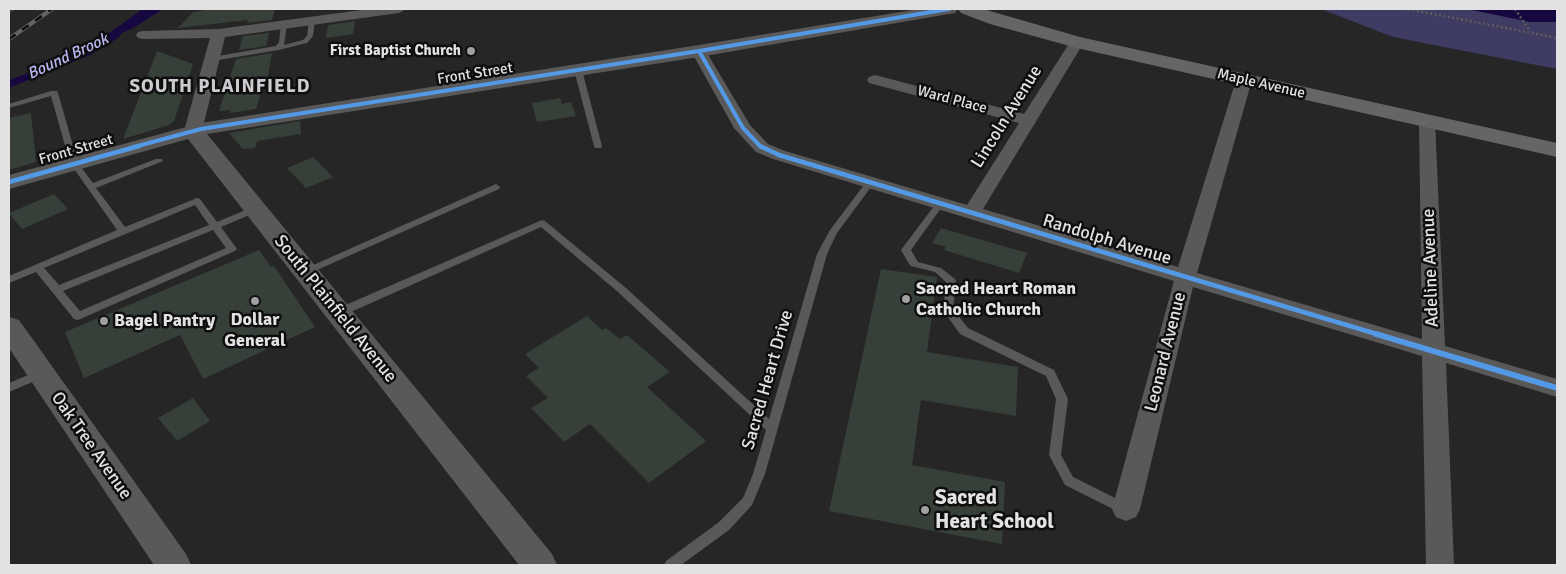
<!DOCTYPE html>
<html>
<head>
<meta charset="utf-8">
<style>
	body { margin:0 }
	#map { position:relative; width:1566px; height:574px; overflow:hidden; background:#262627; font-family:Signika,sans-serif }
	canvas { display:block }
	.frame { position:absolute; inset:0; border:10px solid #e2e2e4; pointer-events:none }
</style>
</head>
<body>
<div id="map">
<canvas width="1566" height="574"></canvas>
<div class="frame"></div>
</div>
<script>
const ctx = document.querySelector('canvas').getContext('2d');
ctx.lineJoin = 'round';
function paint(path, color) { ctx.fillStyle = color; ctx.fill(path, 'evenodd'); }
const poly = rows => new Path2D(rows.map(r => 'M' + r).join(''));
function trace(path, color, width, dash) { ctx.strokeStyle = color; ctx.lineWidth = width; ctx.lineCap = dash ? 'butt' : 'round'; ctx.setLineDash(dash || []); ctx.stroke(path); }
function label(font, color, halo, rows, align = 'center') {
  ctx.font = font + ' Signika,sans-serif'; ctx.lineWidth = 5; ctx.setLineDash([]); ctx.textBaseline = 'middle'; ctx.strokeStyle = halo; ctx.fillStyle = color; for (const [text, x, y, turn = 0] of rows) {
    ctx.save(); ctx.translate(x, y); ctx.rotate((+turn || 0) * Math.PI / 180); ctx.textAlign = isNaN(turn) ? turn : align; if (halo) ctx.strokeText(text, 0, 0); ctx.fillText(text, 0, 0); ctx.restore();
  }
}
paint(poly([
	[1321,9,1557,9,1557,69,1393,37]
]), '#3e3c62');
paint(poly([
	[143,9,163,9,135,27,122,33,118,38,90,55,9,88,9,80,34,71,108,34],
	[1467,9,1557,9,1557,22,1530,22]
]), '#170741');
paint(poly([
	[212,9,275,9,272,20,247,23,248,20,178,28,193,12],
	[355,21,353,34,326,38,328,25],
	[269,33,266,46,239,50,243,36],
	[157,51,193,64,174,121,169,125,123,139],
	[272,53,267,81,264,82,256,109,230,113,231,110,219,111,236,59],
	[560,98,562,104,571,102,576,116,537,122,532,103],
	[31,113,36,162,9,170,9,118],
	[300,121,301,134,257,141,255,148,243,149,229,133],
	[313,157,333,177,306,188,287,168],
	[54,194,68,209,22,229,9,213],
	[941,228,1027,253,1019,273,944,250,946,247,932,243],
	[259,250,271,267,274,266,315,327,203,379,180,335,84,378,65,332],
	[881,269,937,277,927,352,1018,367,1016,416,921,400,912,465,1005,482,1002,544,829,511],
	[587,316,602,330,606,328,620,339,627,335,670,372,647,387,706,441,649,483,590,424,564,442,531,408,548,398,526,376,539,368,525,354],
	[193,398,210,421,177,441,158,418]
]), '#363f38');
trace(poly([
	[1408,9,1557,38],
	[1515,9,1530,31]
]), '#5c5c5d', 2.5, [2, 2.5]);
paint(poly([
	[312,18,315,20,313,36,307,43,279,50,212,61,208,59,212,57,276,46,279,42,281,24,284,22,287,24,284,45,303,40,307,36,309,20,312,18],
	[575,68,581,68,582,70,602,146,601,148,595,148,594,146,574,70,575,68],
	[51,91,57,91,58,93,78,163,93,183,156,159,162,159,163,161,96,188,125,227,197,198,200,199,217,222,253,207,259,207,261,209,259,211,221,227,237,249,235,251,78,320,74,319,36,272,9,283,9,276,117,230,70,163,51,96,9,108,9,104,51,91],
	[195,205,209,225,59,285,44,268,195,205],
	[213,230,226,248,80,311,63,291,213,230],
	[870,180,874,183,837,233,827,254,765,474,752,505,729,530,681,565,664,565,666,561,719,522,743,498,753,474,766,430,618,292,541,227,342,316,338,317,333,313,334,310,542,220,545,221,626,288,769,419,817,254,830,230,867,181,870,180],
	[496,184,500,187,499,189,308,274,302,274,300,272,302,270,496,184],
	[940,201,944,204,911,250,918,262,941,268,955,279,956,281,953,309,968,328,1054,370,1068,399,1061,455,1073,477,1129,505,1131,509,1129,513,1125,515,1065,485,1049,455,1056,399,1046,376,960,334,943,310,946,282,935,272,911,266,909,264,901,250,937,202,940,201],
	[40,370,44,371,46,374,44,377,9,392,9,383,40,370]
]), '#595959');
paint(poly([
	[369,9,406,9,399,13,225,37,202,131,199,135,193,136,187,135,184,131,210,38,143,39,138,38,136,35,138,32,143,31,219,29,369,9],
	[1077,38,1082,39,1084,42,983,209,1178,267,1236,80,1238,77,1250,77,1252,80,1197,273,1422,339,1419,121,1421,117,1433,117,1435,121,1445,346,1557,379,1557,397,1446,363,1454,565,1426,565,1422,356,1193,287,1140,509,1136,517,1126,521,1116,517,1112,509,1174,281,773,159,756,152,734,128,691,51,694,48,699,46,704,48,750,125,768,144,785,151,967,205,1019,123,869,83,867,80,869,77,875,75,1024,114,1072,39,1077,38]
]), '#595959');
paint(poly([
	[919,9,958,9,955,13,949,14,699,57,207,134,552,554,557,565,519,565,188,139,9,189,9,175,201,123,699,45,919,9],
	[9,317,19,320,186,554,191,565,154,565,9,348,9,317]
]), '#595959');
paint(poly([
	[958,9,983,9,1080,37,1557,143,1557,157,1077,48,990,24,961,13,958,9]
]), '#656565');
const rail = poly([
	[9,10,12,9],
	[9,39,52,9]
]);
trace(rail, '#636363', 4);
trace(rail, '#0e0e0f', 2.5, [8]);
trace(poly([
	[699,51,743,128,761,147],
	[134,147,201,129,699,51,949,9]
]), '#5399e6', 4);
trace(poly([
	[760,146,779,155,1380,335],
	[9,182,139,146]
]), '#5399e6', 4.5);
trace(poly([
	[1376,334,1557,388]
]), '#5399e6', 6);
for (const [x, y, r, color] of [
	[471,51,5,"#a0a0a2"],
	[906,299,5,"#a0a0a2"],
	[255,301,5,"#a0a0a2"],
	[104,321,5,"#a0a0a2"],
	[925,510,5,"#a0a0a2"]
]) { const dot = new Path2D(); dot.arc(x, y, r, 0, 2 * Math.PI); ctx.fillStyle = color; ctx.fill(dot); trace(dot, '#0e0e0f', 2); }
label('bold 15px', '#e2e2e4', '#0e0e0f', [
	["First Baptist Church",461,51]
], 'right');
label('15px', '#e2e2e4', '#0e0e0f', [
	["Front Street",475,74,-9],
	["Maple Avenue",1261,84,13],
	["Ward Place",952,100,15],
	["Front Street",76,150,-16]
]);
label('italic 16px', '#bab9f4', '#0e0e0f', [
	["Bound Brook",68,57,-25]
]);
label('18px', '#e2e2e4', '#0e0e0f', [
	["Lincoln Avenue",1007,117,-58],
	["Randolph Avenue",1107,240,17],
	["Adeline Avenue",1431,268,-92],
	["South Plainfield Avenue",335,309,51],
	["Leonard Avenue",1166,352,-76],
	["Sacred Heart Drive",768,380,-74],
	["Oak Tree Avenue",91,446,55]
]);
label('bold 18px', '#e2e2e4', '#0e0e0f', [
	["Sacred Heart Roman",916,289],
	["Catholic Church",916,310],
	["Dollar",255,320,"center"],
	["General",255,341,"center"],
	["Bagel Pantry",114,321]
], 'left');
ctx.letterSpacing = '1px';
label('bold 19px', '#ccccd0', '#0e0e0f', [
	["SOUTH PLAINFIELD",220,87]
]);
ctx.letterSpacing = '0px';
label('bold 21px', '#e2e2e4', '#0e0e0f', [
	["Sacred",935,498],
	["Heart School",935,522]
], 'left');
</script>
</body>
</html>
